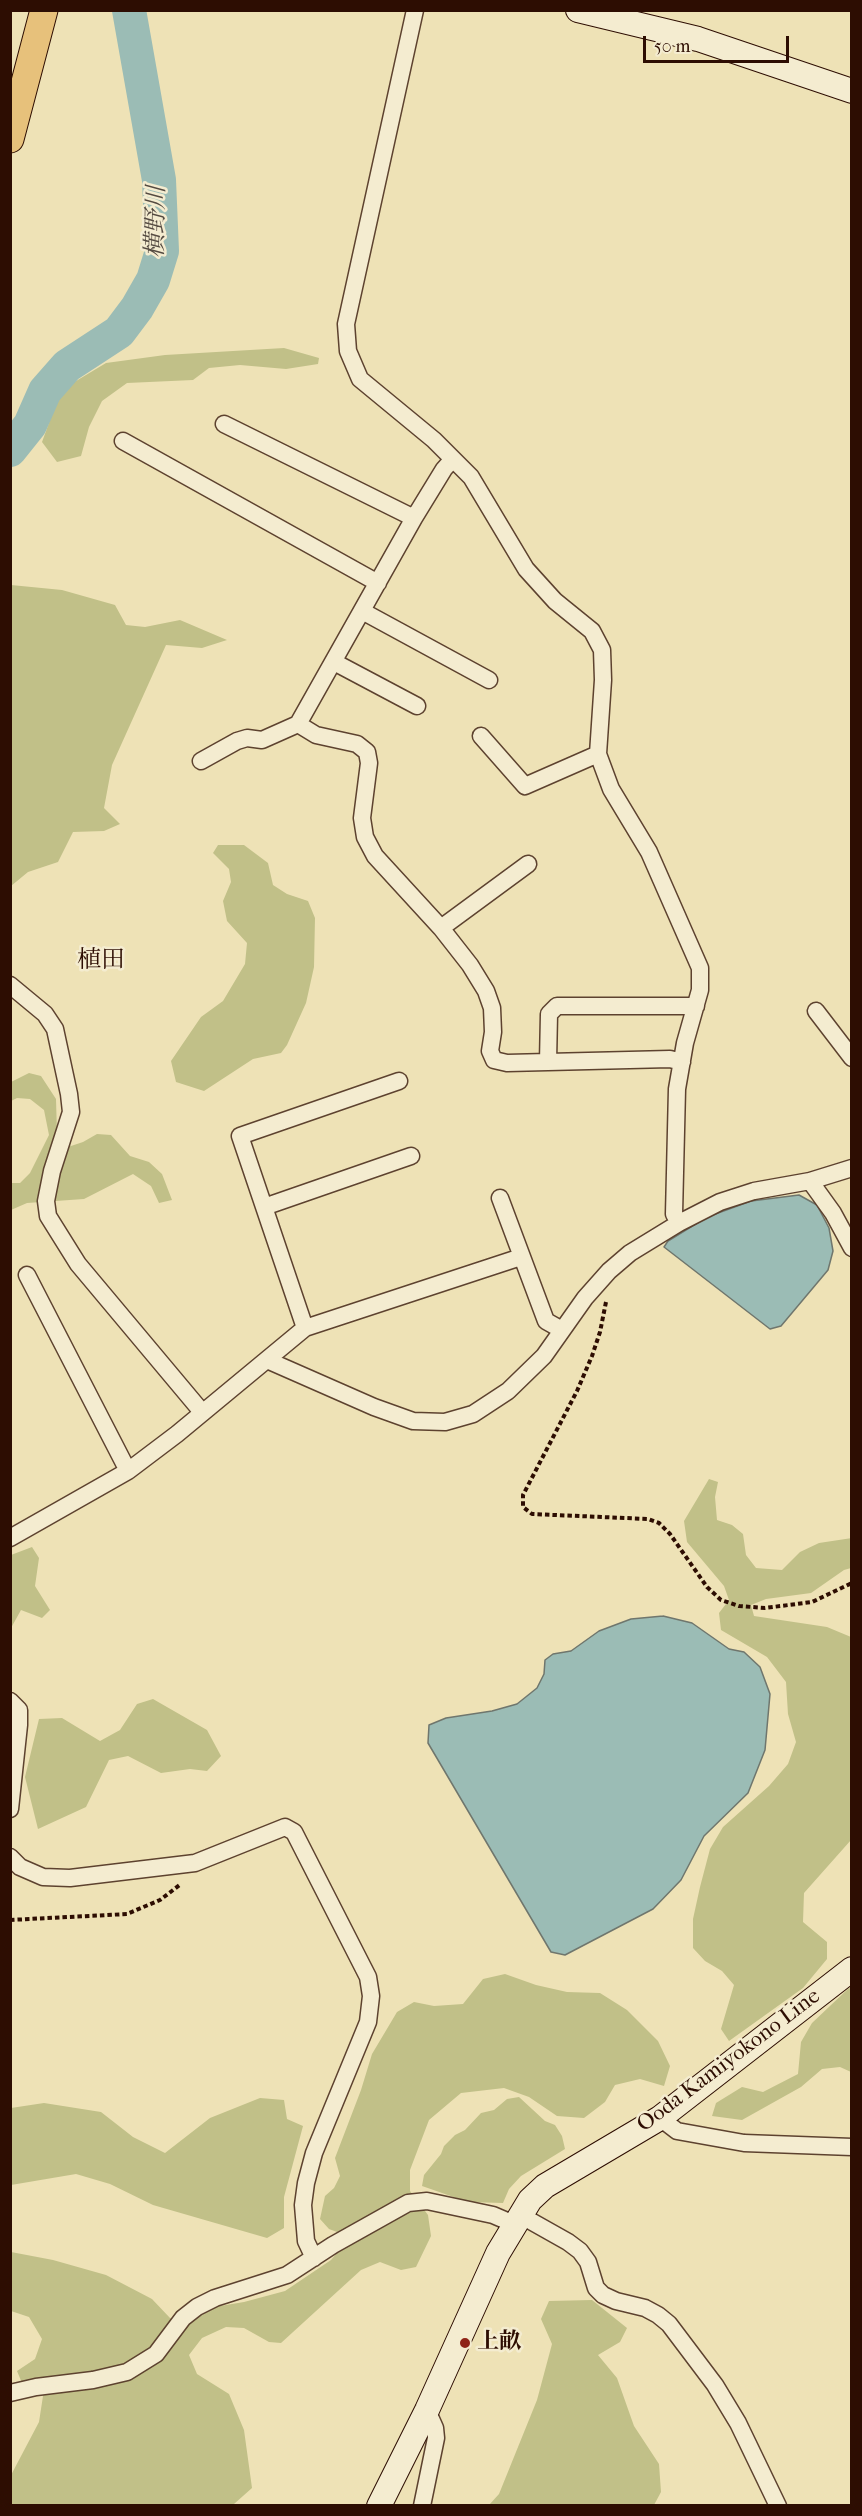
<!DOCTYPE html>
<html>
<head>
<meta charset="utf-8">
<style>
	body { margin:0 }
	#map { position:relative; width:862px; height:2516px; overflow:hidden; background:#eee2b6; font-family:"IM FELL French Canon",serif }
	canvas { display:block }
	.frame { position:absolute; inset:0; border:12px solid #2d0d02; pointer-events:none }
	.scale { position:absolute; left:643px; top:36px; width:146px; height:27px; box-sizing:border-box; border:3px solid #2d0d02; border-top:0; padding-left:8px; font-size:18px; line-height:21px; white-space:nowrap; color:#2d0d02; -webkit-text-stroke:4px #f4ecd0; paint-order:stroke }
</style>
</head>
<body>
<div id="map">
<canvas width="862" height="2516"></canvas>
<div class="frame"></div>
<div class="scale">50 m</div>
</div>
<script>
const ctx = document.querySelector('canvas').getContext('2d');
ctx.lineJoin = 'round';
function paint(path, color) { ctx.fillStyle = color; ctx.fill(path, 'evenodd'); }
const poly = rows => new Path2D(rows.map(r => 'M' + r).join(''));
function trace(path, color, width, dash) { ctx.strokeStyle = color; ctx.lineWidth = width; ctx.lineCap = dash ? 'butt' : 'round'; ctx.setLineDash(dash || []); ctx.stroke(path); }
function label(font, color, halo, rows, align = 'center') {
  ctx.font = font + ' "IM FELL French Canon","Noto Serif JP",serif'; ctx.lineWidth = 5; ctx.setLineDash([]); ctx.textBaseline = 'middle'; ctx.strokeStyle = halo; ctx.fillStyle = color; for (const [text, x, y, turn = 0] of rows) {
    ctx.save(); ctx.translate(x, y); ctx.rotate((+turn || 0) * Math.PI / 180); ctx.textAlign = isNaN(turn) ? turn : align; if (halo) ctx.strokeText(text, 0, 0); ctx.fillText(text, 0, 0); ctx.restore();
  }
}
paint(poly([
	[284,348,319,358,318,364,286,369,240,365,209,368,193,380,127,383,102,401,89,427,81,456,57,462,42,442,61,390,106,363,165,355],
	[11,585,62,590,115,605,126,625,145,627,180,620,227,640,202,648,166,645,112,765,104,808,120,824,104,831,73,832,58,862,28,872,11,886],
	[218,845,244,845,268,863,273,885,287,894,308,901,315,918,314,967,306,1003,287,1045,281,1053,253,1059,204,1091,176,1082,171,1061,201,1017,223,1001,245,964,247,943,227,921,223,901,231,882,229,869,213,853],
	[29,1073,41,1076,56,1099,57,1133,71,1146,83,1142,97,1134,111,1135,130,1156,149,1162,162,1174,172,1200,159,1203,151,1186,133,1174,84,1199,27,1203,11,1210,11,1183,20,1183,30,1173,49,1135,44,1110,30,1099,17,1098,11,1101,11,1082],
	[709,1479,718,1482,715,1497,717,1520,732,1525,743,1534,746,1555,756,1568,782,1570,800,1552,819,1543,852,1538,851,1568,844,1570,811,1593,766,1599,751,1605,754,1616,827,1627,851,1637,851,1840,804,1893,803,1922,827,1942,827,1959,803,1988,729,2041,721,2029,734,1985,722,1971,705,1961,693,1948,693,1919,700,1887,710,1849,723,1827,769,1786,788,1764,796,1742,788,1714,786,1682,767,1657,721,1630,719,1613,729,1600,724,1586,687,1542,684,1521],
	[32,1547,39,1558,35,1586,50,1610,42,1618,21,1610,11,1628,11,1555],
	[153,1699,207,1730,221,1756,207,1771,190,1769,161,1773,128,1756,109,1760,86,1807,38,1829,25,1777,39,1719,62,1718,100,1741,120,1730,137,1704],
	[505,1974,536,1985,567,1992,600,1993,627,2010,658,2041,670,2066,664,2086,640,2079,615,2085,605,2102,584,2118,557,2116,529,2097,504,2088,461,2093,429,2120,410,2170,410,2191,428,2215,431,2236,416,2267,401,2270,380,2262,361,2270,281,2343,269,2342,244,2328,226,2327,202,2338,189,2355,197,2374,229,2394,244,2430,252,2488,234,2504,11,2505,10,2477,39,2422,43,2396,36,2382,22,2383,17,2371,35,2359,42,2339,29,2317,11,2311,11,2252,53,2260,106,2275,152,2299,170,2318,190,2322,214,2307,244,2302,285,2291,331,2260,343,2246,337,2232,329,2229,320,2219,325,2196,334,2188,340,2176,335,2158,361,2090,372,2054,397,2012,414,2002,434,2006,463,2004,483,1979],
	[849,1988,852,1989,851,2072,840,2067,822,2069,801,2087,742,2120,712,2116,716,2103,742,2087,763,2092,798,2074,801,2042,812,2023],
	[519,2097,545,2121,555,2125,562,2136,565,2149,521,2176,509,2189,503,2203,468,2202,422,2186,424,2175,441,2154,444,2146,455,2135,465,2130,481,2113,494,2110,507,2099],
	[260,2098,284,2100,287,2119,303,2126,284,2197,284,2228,267,2238,153,2205,110,2184,76,2174,11,2185,11,2108,44,2103,101,2112,133,2137,165,2153,210,2118],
	[592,2300,627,2328,620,2342,598,2355,617,2378,634,2426,659,2464,661,2492,654,2505,489,2505,499,2494,537,2400,552,2344,541,2319,549,2301]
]), '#c1c088');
const water = poly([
	[799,1195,817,1205,829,1228,833,1251,828,1270,781,1326,770,1329,664,1247,668,1241,707,1217,751,1201,799,1195],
	[663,1616,692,1623,729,1649,744,1652,760,1667,770,1694,765,1750,748,1793,704,1836,681,1880,653,1909,565,1955,551,1952,428,1743,429,1725,446,1718,492,1711,517,1704,537,1688,544,1674,545,1660,553,1654,571,1651,599,1631,631,1619,663,1616]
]);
paint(water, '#9bbcb5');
trace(water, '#6f766d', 1.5);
trace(poly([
	[10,450,30,425,45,391,67,366,119,332,137,308,153,280,162,251,159,180,129,10]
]), '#9bbcb5', 34);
const street = poly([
	[415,10,346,324,348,351,360,379,434,440,471,477,526,569,555,601,592,631,602,650,603,680,598,754,611,789,649,852,700,968,700,990,685,1043,677,1089,674,1214,679,1223],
	[224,424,414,518],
	[123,441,378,583],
	[362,611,489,680],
	[334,662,417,706],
	[298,724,316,735,357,744,367,752,369,763,362,818,365,837,375,856,441,928,470,965,486,991,492,1008,493,1032,490,1051,494,1060,507,1063,670,1059,682,1062],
	[481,736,525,786,598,754],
	[201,761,237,741,247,738,262,740,298,724,414,518,444,469,453,459],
	[441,928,528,864],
	[10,985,45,1014,55,1029,69,1094,71,1112,52,1171,46,1201,48,1216,78,1264,202,1412],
	[816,1011,852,1058],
	[548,1062,549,1014,557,1006,696,1006],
	[810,1181,833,1213,852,1248],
	[500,1198,546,1321,562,1330],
	[264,1207,411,1156],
	[27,1275,128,1471],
	[305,1328,240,1136,399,1081],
	[267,1360,374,1407,413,1421,445,1422,473,1414,508,1391,544,1356,585,1298,609,1271,630,1253,679,1223,720,1202,754,1191,810,1181,852,1168],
	[10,1538,128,1471,177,1434,305,1328,521,1257],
	[10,1701,19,1710,19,1725,10,1809],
	[10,1857,20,1867,43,1877,70,1878,195,1863,285,1827,294,1832,368,1977,371,1996,368,2022,314,2153,306,2183,303,2205,306,2241,314,2258],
	[660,2118,677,2131,744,2143,852,2147],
	[520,2215,568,2242,580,2251,588,2262,596,2288,603,2295,616,2301,645,2308,658,2315,669,2324,715,2385,738,2423,778,2506],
	[10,2393,36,2387,93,2380,127,2372,156,2354,183,2318,197,2307,215,2298,287,2275,333,2245,408,2203,427,2201,493,2215,514,2224],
	[422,2506,436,2438,435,2428,427,2410]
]);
const secondary = poly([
	[578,10,698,39,852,91],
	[379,2506,427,2410,498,2253,530,2200,545,2186,660,2118,852,1969]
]);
const primary = poly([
	[10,139,44,10]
]);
trace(street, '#5d422f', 19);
trace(secondary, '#2d0d02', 26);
trace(primary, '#2d0d02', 29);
trace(poly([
	[606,1302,600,1332,592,1356,577,1391,523,1495,523,1507,532,1514,648,1519,659,1523,670,1534,707,1587,721,1600,739,1606,765,1608,812,1602,852,1583],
	[10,1920,127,1914,160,1900,181,1884]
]), '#2d0d02', 4, [4.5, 3]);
trace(street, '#f4ecd0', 16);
trace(secondary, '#f4ecd0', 24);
trace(primary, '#e7c17b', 27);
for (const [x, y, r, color] of [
	[465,2343,6,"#8f2418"]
]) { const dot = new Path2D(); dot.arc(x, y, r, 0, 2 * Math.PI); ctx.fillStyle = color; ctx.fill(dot); trace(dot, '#f4ecd0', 2); }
label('22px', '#2d0d02', '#f4ecd0', [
	["Ooda Kamiyokono Line",729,2061,-37]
]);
label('bold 22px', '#2d0d02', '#f4ecd0', [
	["上畝",477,2343]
], 'left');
label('italic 24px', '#544a41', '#f4ecd0', [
	["横野川",157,222,-89]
]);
label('24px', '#2d0d02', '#f4ecd0', [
	["植田",101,961]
]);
</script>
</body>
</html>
